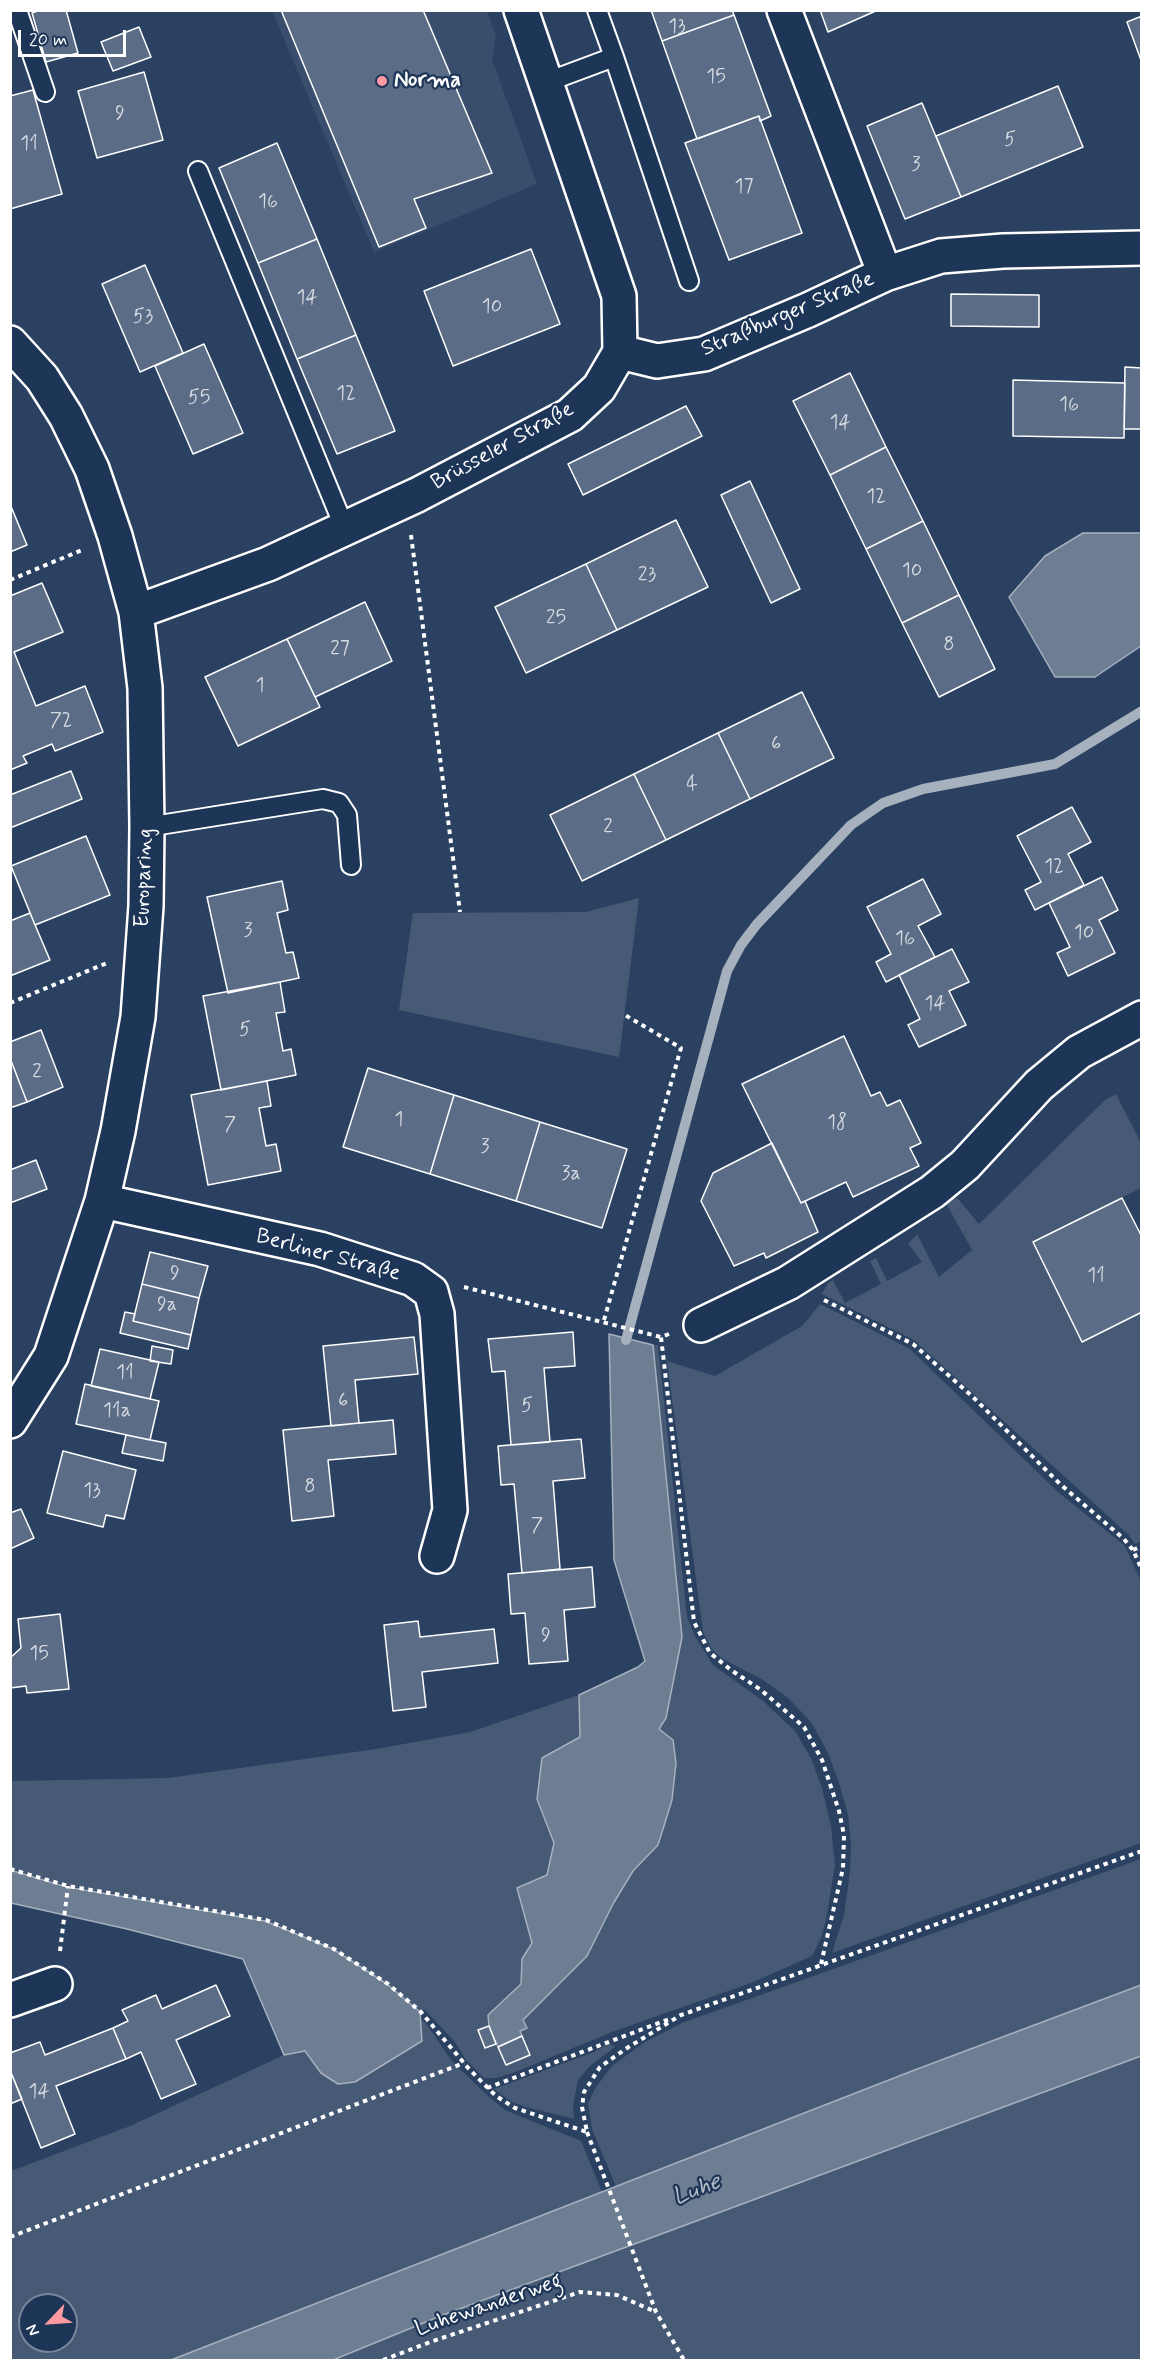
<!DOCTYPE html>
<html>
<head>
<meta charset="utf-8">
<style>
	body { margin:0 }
	#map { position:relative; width:1152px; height:2371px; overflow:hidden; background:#2a4161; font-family:Mynerve,sans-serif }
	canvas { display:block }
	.frame { position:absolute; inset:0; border:12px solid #fff; pointer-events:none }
	.north { position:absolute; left:18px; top:2293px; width:60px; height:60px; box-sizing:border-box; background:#1d3557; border:2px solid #77869a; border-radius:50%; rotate:245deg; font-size:16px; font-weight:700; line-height:24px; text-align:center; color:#fff }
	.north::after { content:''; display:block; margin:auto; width:21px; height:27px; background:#ff9aa2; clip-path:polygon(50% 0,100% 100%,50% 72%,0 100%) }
	.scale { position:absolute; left:18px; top:30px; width:108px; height:27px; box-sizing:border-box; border:3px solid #fff; border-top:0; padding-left:8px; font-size:18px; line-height:21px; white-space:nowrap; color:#fff; -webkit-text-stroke:4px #1d3557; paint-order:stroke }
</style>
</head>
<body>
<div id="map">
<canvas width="1152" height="2371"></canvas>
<div class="frame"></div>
<div class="north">N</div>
<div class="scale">20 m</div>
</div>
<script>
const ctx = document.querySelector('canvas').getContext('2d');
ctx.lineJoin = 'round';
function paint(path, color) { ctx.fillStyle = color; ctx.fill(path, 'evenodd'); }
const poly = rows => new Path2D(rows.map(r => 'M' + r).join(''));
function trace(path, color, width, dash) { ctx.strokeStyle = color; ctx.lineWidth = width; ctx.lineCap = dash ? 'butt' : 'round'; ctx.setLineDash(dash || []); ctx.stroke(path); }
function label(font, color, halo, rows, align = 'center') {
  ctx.font = font + ' Mynerve,sans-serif'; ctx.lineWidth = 4.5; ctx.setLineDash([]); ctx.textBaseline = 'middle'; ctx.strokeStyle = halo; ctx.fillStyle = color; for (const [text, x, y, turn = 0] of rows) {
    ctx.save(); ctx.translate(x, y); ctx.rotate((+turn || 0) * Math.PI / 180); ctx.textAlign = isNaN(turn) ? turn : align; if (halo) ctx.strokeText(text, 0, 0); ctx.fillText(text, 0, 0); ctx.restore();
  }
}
paint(poly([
	[272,11,487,11,496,36,492,59,537,184,374,252]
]), '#394e6c');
paint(poly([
	[639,898,619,1057,399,1010,413,913,586,912],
	[1116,1094,1141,1143,1141,1188,1033,1242,1082,1342,1141,1312,1141,1541,1135,1544,1129,1535,914,1340,822,1294,828,1283,833,1280,845,1303,881,1284,870,1261,876,1258,887,1281,922,1262,908,1244,917,1234,939,1277,972,1250,947,1205,949,1201,952,1197,958,1199,979,1224,1105,1100],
	[820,1304,910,1349,1058,1492,1125,1546,1142,1584,1141,1843,832,1953,844,1915,850,1871,851,1845,848,1815,840,1786,828,1753,811,1722,788,1698,763,1680,721,1658,711,1648,703,1632,667,1361,715,1376,802,1326],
	[653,1345,658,1345,687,1617,695,1636,713,1665,762,1700,795,1731,811,1758,822,1788,831,1826,835,1865,826,1920,821,1938,812,1956,751,1983,612,2032,513,2073,496,2078,484,2078,466,2060,455,2042,424,2009,421,2012,388,1984,334,1949,266,1920,68,1886,11,1869,11,1781,168,1778,376,1749,470,1732,579,1695,580,1737,537,1799,554,1843,547,1875,517,1888,532,1943,522,1959,521,1984,488,2015,489,2026,478,2031,485,2048,496,2044,506,2065,530,2055,520,2031,523,2020,587,1956,613,1904,633,1871,658,1845,659,1729,666,1718,682,1637],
	[1141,1859,1141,1985,616,2187,592,2129,588,2103,596,2087,612,2066,645,2042,682,2023],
	[420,2019,425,2022,452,2061,489,2097,505,2110,581,2141,602,2192,172,2360,11,2360,11,2171,130,2126,284,2055,305,2051,321,2073,338,2084,355,2082,422,2041],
	[30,2305,66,2305,66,2341,30,2341],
	[609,2043,615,2047,590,2066,578,2080,573,2105,574,2119,526,2107,512,2102,494,2089,594,2052],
	[1141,2056,1141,2360,333,2360,443,2315]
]), '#465975');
const water = poly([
	[1083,533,1141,533,1141,646,1095,677,1055,677,1009,597,1045,556,1083,533],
	[609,1334,653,1345,682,1637,666,1718,659,1729,673,1740,676,1763,672,1800,658,1845,633,1871,613,1904,587,1956,523,2020,527,2028,520,2031,522,2036,498,2047,489,2026,488,2015,521,1984,522,1959,532,1943,517,1888,547,1875,554,1843,537,1799,542,1758,580,1737,579,1695,638,1667,645,1661,614,1560,609,1334],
	[10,1870,67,1887,265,1921,333,1949,387,1984,420,2012,422,2041,355,2082,338,2084,321,2073,305,2051,284,2055,243,1959,127,1929,11,1903,10,1870],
	[1141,1985,1141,2056,443,2315,333,2360,171,2360,912,2071,1141,1985]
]);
paint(water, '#6d7d92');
trace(water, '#a7b1be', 1.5);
trace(poly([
	[626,1340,727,971,741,945,757,924,851,825,883,803,923,789,1055,764,1142,711]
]), '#a7b1be', 10);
const building = poly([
	[40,10,66,10,78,53,46,62,32,13,40,10],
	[281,10,423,10,492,173,414,199,426,228,379,247,281,10],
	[651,10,732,10,734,15,662,41,651,10],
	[820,10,878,10,828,32,820,10],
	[734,15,771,116,760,121,759,116,697,139,662,41,734,15],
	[1142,16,1142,63,1127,22,1142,16],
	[139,27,151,57,113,71,101,42,139,27],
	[144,72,163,140,97,158,78,91,144,72],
	[1058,86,1083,147,961,197,936,136,1058,86],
	[33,90,62,194,10,209,10,96,33,90],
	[922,103,961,197,905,219,867,126,922,103],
	[759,116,802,233,729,260,685,143,759,116],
	[277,143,317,239,258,263,219,168,277,143],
	[317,239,356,335,297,359,258,263,317,239],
	[531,249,560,324,453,366,424,291,531,249],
	[145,265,183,353,140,372,102,284,145,265],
	[951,294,1039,295,1039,327,951,326,951,294],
	[356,335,395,431,337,454,297,359,356,335],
	[204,344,243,433,193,454,155,366,204,344],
	[1125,367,1142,368,1142,429,1124,429,1125,367],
	[850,373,886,447,830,475,793,401,850,373],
	[1013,380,1125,383,1124,438,1013,436,1013,380],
	[686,406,702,436,583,495,568,464,686,406],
	[886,447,923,521,866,549,830,475,886,447],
	[750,481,800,589,771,603,721,495,750,481],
	[10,504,27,545,10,552,10,504],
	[676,520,708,587,617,630,586,564,676,520],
	[923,521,959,595,902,623,866,549,923,521],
	[586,564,617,630,526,673,495,607,586,564],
	[42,583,63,632,14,652,36,706,85,686,103,732,55,751,52,744,23,756,27,763,10,770,10,596,42,583],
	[959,595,995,669,939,697,902,623,959,595],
	[365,602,392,661,315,697,287,639,365,602],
	[287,639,320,707,238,746,205,677,287,639],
	[802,692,834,758,750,799,718,733,802,692],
	[718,733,750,799,666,840,634,774,718,733],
	[71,771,82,799,10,828,10,795,71,771],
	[634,774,666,840,582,881,550,815,634,774],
	[1072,807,1091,842,1068,854,1084,885,1035,910,1025,890,1041,882,1017,836,1072,807],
	[86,836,110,895,35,925,11,866,86,836],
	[1102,877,1118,910,1099,920,1115,953,1068,976,1057,953,1070,947,1049,903,1102,877],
	[923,879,941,914,918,926,935,957,886,982,876,962,891,954,867,907,923,879],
	[282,881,288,910,277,913,286,953,293,952,299,978,228,993,207,897,282,881],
	[30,913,50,960,10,976,10,921,30,913],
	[952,949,969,982,949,991,966,1025,919,1047,908,1025,920,1019,899,975,952,949],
	[280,982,285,1012,276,1013,283,1051,291,1049,296,1075,221,1090,203,996,280,982],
	[41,1030,63,1087,27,1102,10,1058,10,1042,41,1030],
	[844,1036,871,1096,880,1092,887,1106,900,1100,921,1143,910,1148,919,1166,853,1197,846,1182,801,1203,742,1084,844,1036],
	[10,1058,27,1102,10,1108,10,1058],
	[368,1068,454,1095,430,1174,343,1147,368,1068],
	[267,1081,271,1106,259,1108,266,1146,276,1144,281,1171,208,1185,191,1095,267,1081],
	[454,1095,540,1122,516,1201,430,1174,454,1095],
	[540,1122,627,1149,602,1228,516,1201,540,1122],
	[772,1143,801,1203,805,1201,818,1232,766,1258,764,1253,734,1266,701,1201,713,1173,772,1143],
	[36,1160,47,1189,10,1203,10,1170,36,1160],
	[1122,1198,1142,1237,1142,1312,1082,1342,1033,1242,1122,1198],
	[150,1252,208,1266,199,1298,142,1284,150,1252],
	[142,1284,199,1298,191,1335,133,1321,142,1284],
	[125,1312,135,1314,133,1321,191,1335,188,1349,120,1333,125,1312],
	[573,1332,575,1366,544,1368,550,1442,511,1445,505,1371,492,1372,488,1339,573,1332],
	[414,1337,418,1374,355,1380,359,1423,331,1426,323,1346,414,1337],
	[152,1346,173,1350,171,1364,150,1361,152,1346],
	[100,1349,159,1362,150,1399,91,1386,100,1349],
	[85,1384,159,1401,150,1440,76,1424,85,1384],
	[393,1420,396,1454,328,1460,334,1516,292,1521,283,1430,393,1420],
	[126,1435,166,1443,163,1461,122,1453,126,1435],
	[581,1439,585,1478,553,1481,560,1569,522,1573,514,1484,501,1485,498,1446,581,1439],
	[63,1451,136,1470,124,1519,106,1515,103,1527,47,1513,63,1451],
	[21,1509,34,1538,10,1549,10,1513,21,1509],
	[592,1567,595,1607,564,1610,568,1661,529,1664,525,1613,511,1614,508,1574,592,1567],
	[60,1614,69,1689,27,1693,26,1686,10,1688,10,1658,21,1648,18,1619,60,1614],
	[418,1621,420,1637,494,1629,498,1663,422,1672,426,1707,393,1711,384,1625,418,1621],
	[216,1985,230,2016,176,2040,196,2084,161,2099,141,2052,126,2059,113,2028,128,2021,122,2010,156,1995,162,2009,216,1985],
	[489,2026,496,2044,485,2048,478,2030,489,2026],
	[113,2028,126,2059,56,2086,75,2134,41,2148,10,2070,10,2053,40,2042,45,2055,113,2028],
	[522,2036,530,2055,506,2065,498,2047,522,2036],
	[10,2070,22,2099,10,2104,10,2070]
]);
paint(building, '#5b6c86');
trace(building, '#fff', 1.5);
const service = poly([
	[17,10,45,92],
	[614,57,689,281],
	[547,82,614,57,597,10],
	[198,171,345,529],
	[147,827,323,799,339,803,347,815,351,865]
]);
const minor = poly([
	[784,10,885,274],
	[10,343,42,378,66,416,92,469,115,536,136,612,145,688,147,827,146,906,138,1017,118,1131,102,1201,51,1356,10,1421],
	[620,352,657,361,704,354,808,310,885,274,941,256,1003,251,1142,248],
	[136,612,268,564,417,495,570,415,599,388,620,352,619,296,521,10],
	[102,1201,320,1249,413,1279,431,1292,437,1314,450,1510,437,1556],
	[701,1325,788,1283,932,1192,965,1165,1039,1085,1079,1052,1142,1018],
	[10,2000,55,1984]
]);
trace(service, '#fff', 22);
trace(minor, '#fff', 38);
trace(poly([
	[411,535,460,912],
	[10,580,82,550],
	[10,1003,107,963],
	[464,1287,661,1337],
	[824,1300,913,1344,973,1397,1060,1484,1124,1539,1133,1550,1142,1570],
	[604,1320,681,1048,625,1015],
	[669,1334,661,1337,694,1622,710,1653,731,1670,761,1690,804,1727,822,1760,839,1811,844,1835,843,1868,821,1964],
	[1133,1550,1142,1546],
	[10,1869,68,1886,266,1920,334,1949,388,1984,421,2012,469,2069,496,2096,515,2108,587,2132,582,2107,584,2092,600,2067,627,2048,681,2015,1142,1851],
	[60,1951,68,1886],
	[487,2088,672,2018],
	[587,2132,656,2312,684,2360],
	[10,2237,464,2063],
	[383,2360,433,2341,580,2292,617,2295,656,2312]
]), '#fff', 4, [4.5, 4.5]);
trace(service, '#1d3557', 18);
trace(minor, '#1d3557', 33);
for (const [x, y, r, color] of [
	[382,81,6,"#ff9aa2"]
]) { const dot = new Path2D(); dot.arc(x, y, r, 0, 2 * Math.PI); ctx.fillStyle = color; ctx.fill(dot); trace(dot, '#1d3557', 2); }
label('20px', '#d6dae1', null, [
	["13",677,28],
	["15",716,78],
	["9",120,115],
	["5",1010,141],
	["11",29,145],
	["3",916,166],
	["17",744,188],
	["16",268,203],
	["14",307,299],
	["10",492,308],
	["53",143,318],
	["12",346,395],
	["55",199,399],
	["16",1069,406],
	["14",840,424],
	["12",876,498],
	["10",912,572],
	["23",647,576],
	["25",556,619],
	["8",949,646],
	["27",340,650],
	["1",260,687],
	["72",61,722],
	["6",776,745],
	["4",692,786],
	["2",608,828],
	["12",1054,868],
	["3",248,932],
	["10",1084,934],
	["16",905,940],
	["14",935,1005],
	["5",245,1031],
	["2",37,1073],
	["1",399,1121],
	["18",837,1124],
	["7",230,1126],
	["3",485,1148],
	["3a",571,1175],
	["9",175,1275],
	["11",1096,1277],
	["9a",167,1306],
	["11",125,1374],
	["6",343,1402],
	["5",527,1407],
	["11a",117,1412],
	["8",310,1488],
	["13",92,1492],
	["7",537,1527],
	["9",546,1637],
	["15",39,1655],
	["14",39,2093]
]);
label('bold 22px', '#fff', '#1d3557', [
	["Norma",394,81]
], 'left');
label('22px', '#fff', '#1d3557', [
	["Straßburger Straße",788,315,-23],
	["Brüsseler Straße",503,447,-29],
	["Europaring",145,878,-88],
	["Berliner Straße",328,1256,15],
	["Luhewanderweg",489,2306,-19]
]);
label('italic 24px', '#b6bec8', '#1d3557', [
	["Luhe",697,2191,-21]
]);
</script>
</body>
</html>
